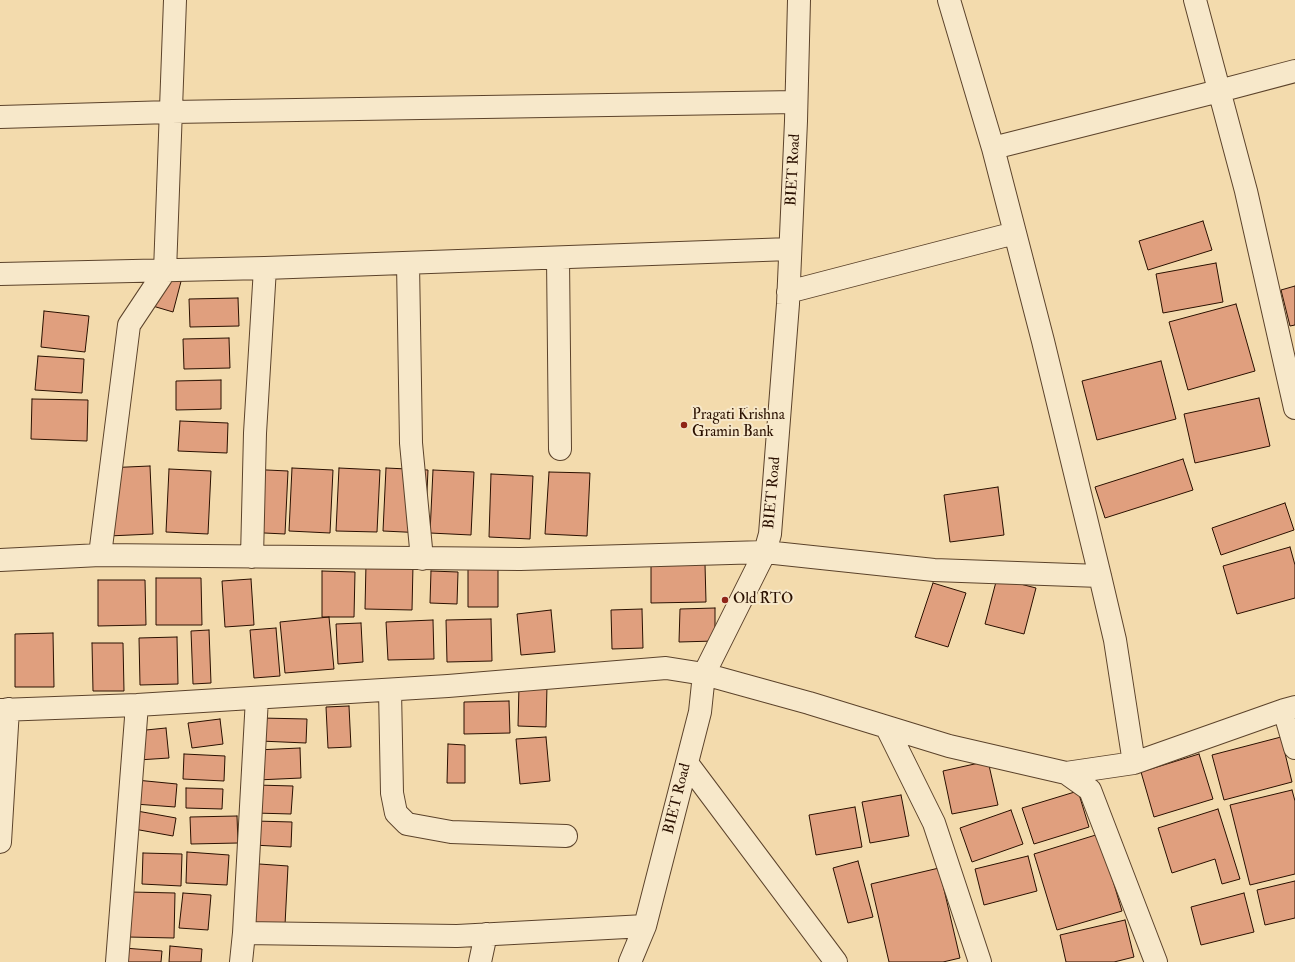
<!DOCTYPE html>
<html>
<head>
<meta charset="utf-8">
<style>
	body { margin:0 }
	canvas { display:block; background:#f3dbad }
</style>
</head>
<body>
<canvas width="1295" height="962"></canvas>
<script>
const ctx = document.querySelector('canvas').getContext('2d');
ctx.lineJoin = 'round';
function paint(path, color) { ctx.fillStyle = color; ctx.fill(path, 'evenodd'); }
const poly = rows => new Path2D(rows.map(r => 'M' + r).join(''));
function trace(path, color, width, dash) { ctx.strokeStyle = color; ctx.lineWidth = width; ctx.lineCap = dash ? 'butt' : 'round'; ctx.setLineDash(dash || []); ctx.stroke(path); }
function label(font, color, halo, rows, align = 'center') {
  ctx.font = font + ' "IM FELL Double Pica",serif'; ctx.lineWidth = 4; ctx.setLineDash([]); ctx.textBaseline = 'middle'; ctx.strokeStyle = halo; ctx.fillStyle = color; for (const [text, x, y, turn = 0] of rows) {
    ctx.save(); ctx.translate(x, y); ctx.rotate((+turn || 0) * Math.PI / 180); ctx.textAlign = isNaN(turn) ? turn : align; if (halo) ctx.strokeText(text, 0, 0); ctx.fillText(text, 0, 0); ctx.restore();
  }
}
const building = poly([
	[1203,221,1212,250,1148,270,1139,241,1203,221],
	[157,262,184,270,173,312,146,304,157,262],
	[1216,263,1223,302,1163,313,1156,274,1216,263],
	[1295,286,1295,325,1290,326,1281,290,1295,286],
	[238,298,239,326,190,327,189,299,238,298],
	[1236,304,1255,371,1188,390,1169,322,1236,304],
	[44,311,89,316,85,352,41,347,44,311],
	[229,338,230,368,184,369,183,339,229,338],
	[38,356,84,359,82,393,35,390,38,356],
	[1161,361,1176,419,1097,440,1082,381,1161,361],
	[221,380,221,409,176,410,176,381,221,380],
	[1259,398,1270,446,1195,463,1184,414,1259,398],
	[32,399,88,400,87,441,31,439,32,399],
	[180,421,228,423,227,453,178,451,180,421],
	[1183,459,1193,490,1105,518,1095,487,1183,459],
	[150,466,153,534,108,536,105,468,150,466],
	[292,468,333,470,330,533,289,531,292,468],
	[339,468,380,470,377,532,336,531,339,468],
	[386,468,428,470,425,533,383,531,386,468],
	[169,469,211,471,208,534,166,532,169,469],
	[246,469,288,471,285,534,244,532,246,469],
	[433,470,474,472,471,535,430,533,433,470],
	[549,472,590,473,587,536,545,534,549,472],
	[491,474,533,476,530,539,489,537,491,474],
	[998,487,1004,535,950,542,944,495,998,487],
	[1285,503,1294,530,1221,555,1212,528,1285,503],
	[1290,547,1295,565,1295,598,1237,614,1223,566,1290,547],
	[366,564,413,565,412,610,365,609,366,564],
	[705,564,706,602,651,603,651,565,705,564],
	[468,566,498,566,498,607,468,607,468,566],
	[322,571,355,572,354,617,322,617,322,571],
	[431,571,458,572,457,604,430,603,431,571],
	[156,578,201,578,202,625,156,625,156,578],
	[997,578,1036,588,1024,634,985,624,997,578],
	[251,579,254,625,225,627,222,581,251,579],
	[98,580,145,580,146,625,98,626,98,580],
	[933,583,966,593,948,647,915,637,933,583],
	[715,608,715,641,679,642,680,609,715,608],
	[642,609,643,648,612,649,611,610,642,609],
	[551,610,555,652,521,655,517,614,551,610],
	[329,617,334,669,285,673,280,622,329,617],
	[491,619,492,661,447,662,446,620,491,619],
	[433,620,434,659,388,660,386,622,433,620],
	[361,623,363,662,338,664,336,624,361,623],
	[276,628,280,676,254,678,250,630,276,628],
	[209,630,211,683,193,684,191,631,209,630],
	[53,633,54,687,15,687,15,634,53,633],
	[177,637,178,684,140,685,139,638,177,637],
	[92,643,123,643,124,691,93,691,92,643],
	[519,686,547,686,546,727,518,726,519,686],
	[509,701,510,733,464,734,464,702,509,701],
	[349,706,351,747,328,748,326,707,349,706],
	[261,718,307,719,306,743,260,741,261,718],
	[220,719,223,744,192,748,188,723,220,719],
	[166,728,169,758,138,760,136,731,166,728],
	[546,737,550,781,520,784,516,739,546,737],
	[1281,737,1292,782,1224,800,1212,755,1281,737],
	[448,744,465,745,465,783,447,783,448,744],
	[300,748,301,778,257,780,256,750,300,748],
	[184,754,225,756,224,781,183,779,184,754],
	[1199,754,1213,799,1154,817,1141,772,1199,754],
	[988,761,998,805,952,814,943,771,988,761],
	[136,780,177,784,175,807,135,804,136,780],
	[256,785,293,786,291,814,255,813,256,785],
	[186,788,223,789,222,809,186,808,186,788],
	[1292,790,1295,801,1295,874,1250,885,1230,805,1292,790],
	[1078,791,1089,827,1034,844,1022,808,1078,791],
	[901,795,909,836,870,843,862,802,901,795],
	[855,807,862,847,816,855,809,815,855,807],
	[1218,809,1240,879,1222,884,1215,859,1172,873,1158,828,1218,809],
	[1011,810,1023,844,972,862,960,828,1011,810],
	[137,811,176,818,173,836,134,829,137,811],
	[237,816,238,843,191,844,190,817,237,816],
	[255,821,292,822,291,847,253,845,255,821],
	[1099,834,1122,911,1057,930,1034,854,1099,834],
	[187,852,229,855,227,885,186,883,187,852],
	[143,853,182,854,181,886,142,884,143,853],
	[1028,856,1037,891,984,905,975,869,1028,856],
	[858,861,873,917,848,923,833,868,858,861],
	[245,863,288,866,285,925,243,923,245,863],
	[939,868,960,958,943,962,889,962,871,884,939,868],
	[1295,881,1295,918,1265,925,1257,890,1295,881],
	[130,892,175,893,174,938,128,937,130,892],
	[183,893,211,895,208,930,179,928,183,893],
	[1244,893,1254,932,1201,945,1191,907,1244,893],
	[1125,920,1134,957,1114,962,1066,962,1060,935,1125,920],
	[170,946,202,949,201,962,169,962,170,946],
	[124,948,162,951,161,962,123,962,124,948]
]);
paint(building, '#e09f7e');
trace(building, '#2a1000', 1);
const minor = poly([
	[949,0,993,148,1043,341,1100,576,1115,640,1134,763],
	[1195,0,1246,191,1295,408],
	[0,117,171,112,796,102],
	[993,148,1219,91,1295,71],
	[558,258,560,449],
	[408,263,411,443,422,559],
	[0,274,265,268,790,249],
	[788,292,1015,233],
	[100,555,129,325,165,271,175,0],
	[252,557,255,433,265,268],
	[0,560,100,555,520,559,765,552,934,570,1100,576],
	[390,690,392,793,396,813,407,824,451,832,566,836],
	[257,698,244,933,457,936,645,926],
	[0,710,137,705,448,686,666,668,704,674,809,703,949,746,1066,773,1134,763,1284,710,1295,707],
	[1284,710,1295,748],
	[887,728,934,823,980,962],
	[687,763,836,962],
	[1066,773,1090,790,1156,962],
	[0,842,8,709],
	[117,962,137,705],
	[241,962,244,933],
	[480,962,486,934],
	[630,962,645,926,700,712,704,674,765,552,770,534,788,304,796,121,799,0]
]);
trace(minor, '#5c432b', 24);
trace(minor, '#f7e8ca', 22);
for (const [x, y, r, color] of [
	[684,425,4,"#8f2418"],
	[725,600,4,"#8f2418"]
]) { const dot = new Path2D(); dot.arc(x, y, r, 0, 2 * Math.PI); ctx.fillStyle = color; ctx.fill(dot); trace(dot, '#f7e8ca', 1.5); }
label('15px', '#2a1000', '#f7e8ca', [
	["BIET Road",794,170,-87],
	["BIET Road",773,493,-85],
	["BIET Road",678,799,-76]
]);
label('15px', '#2a1000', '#f7e8ca', [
	["Pragati Krishna",692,416],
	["Gramin Bank",692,433],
	["Old RTO",733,600]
], 'left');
</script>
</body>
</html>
